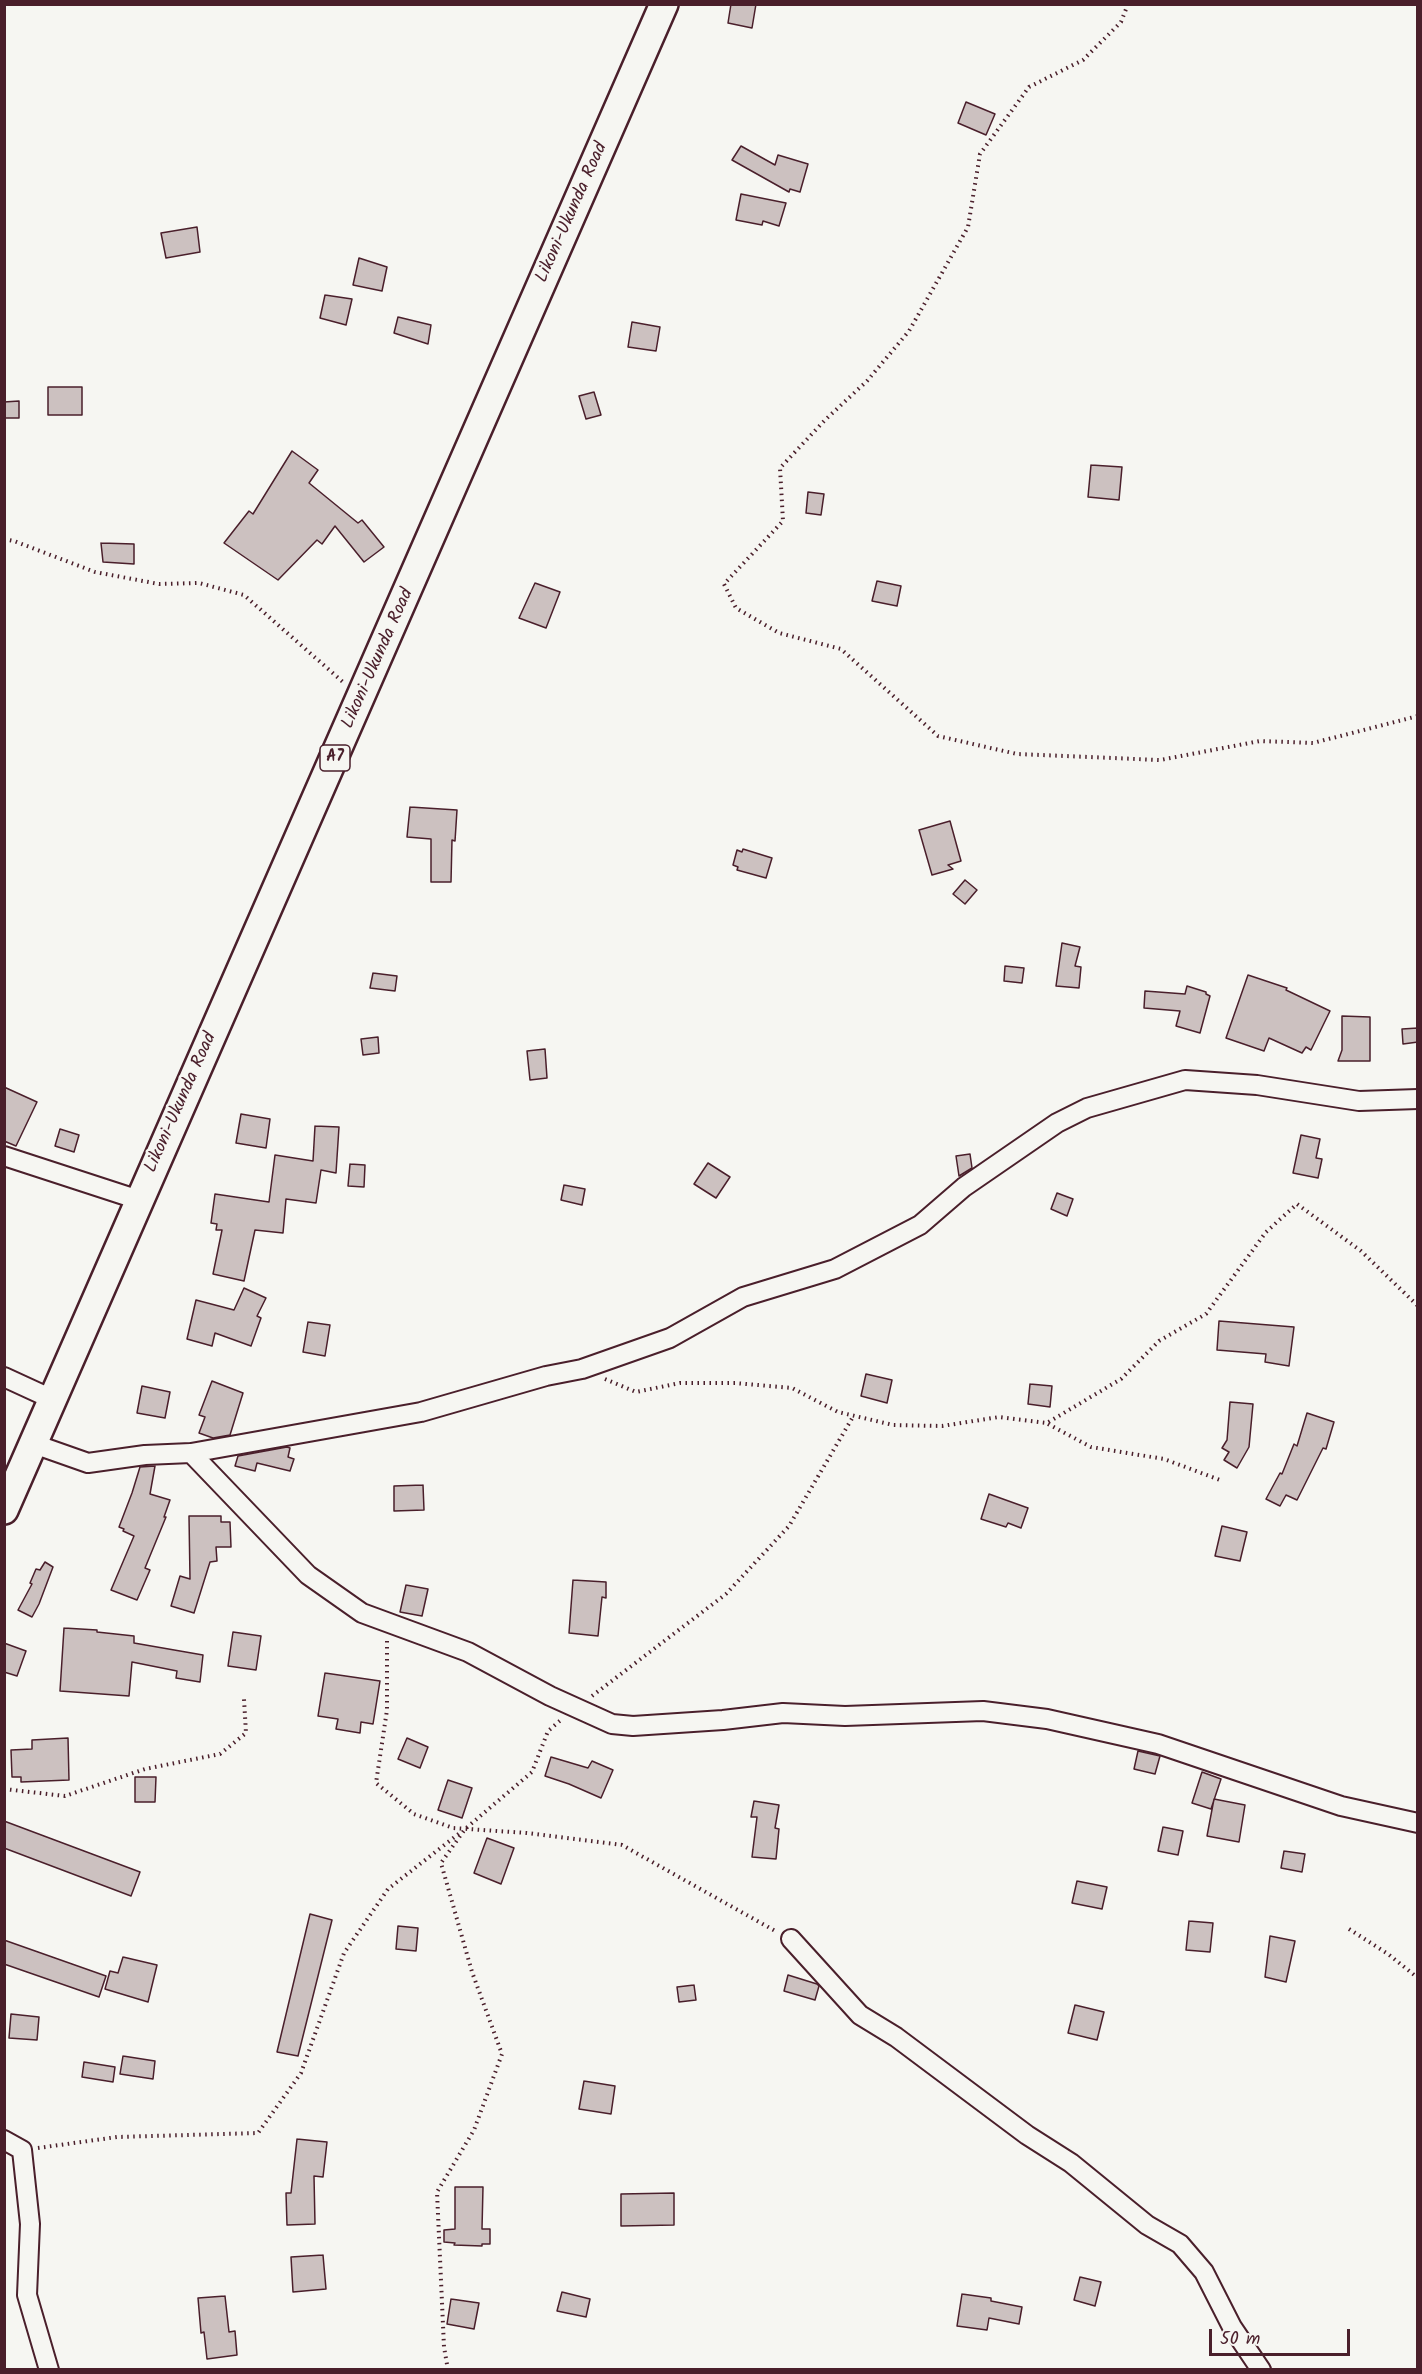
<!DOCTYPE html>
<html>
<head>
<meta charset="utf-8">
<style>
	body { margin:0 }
	#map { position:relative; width:1422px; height:2374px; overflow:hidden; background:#f6f6f2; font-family:Kalam,sans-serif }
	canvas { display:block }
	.frame { position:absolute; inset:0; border:6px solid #4a1f2b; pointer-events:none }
	.scale { position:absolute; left:1209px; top:2329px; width:141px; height:27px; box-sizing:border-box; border:3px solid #4a1f2b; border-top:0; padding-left:8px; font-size:18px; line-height:21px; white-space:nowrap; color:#4a1f2b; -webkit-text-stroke:4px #f6f6f2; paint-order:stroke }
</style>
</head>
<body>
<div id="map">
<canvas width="1422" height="2374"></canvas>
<div class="frame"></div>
<div class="scale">50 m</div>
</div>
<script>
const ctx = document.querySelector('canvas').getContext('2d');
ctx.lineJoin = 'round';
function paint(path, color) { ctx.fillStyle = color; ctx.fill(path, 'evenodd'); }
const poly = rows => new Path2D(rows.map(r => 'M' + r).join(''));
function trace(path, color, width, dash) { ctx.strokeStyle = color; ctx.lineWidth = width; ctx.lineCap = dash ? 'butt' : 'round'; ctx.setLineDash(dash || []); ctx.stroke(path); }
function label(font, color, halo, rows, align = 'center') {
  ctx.font = font + ' Kalam,sans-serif'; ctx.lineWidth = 5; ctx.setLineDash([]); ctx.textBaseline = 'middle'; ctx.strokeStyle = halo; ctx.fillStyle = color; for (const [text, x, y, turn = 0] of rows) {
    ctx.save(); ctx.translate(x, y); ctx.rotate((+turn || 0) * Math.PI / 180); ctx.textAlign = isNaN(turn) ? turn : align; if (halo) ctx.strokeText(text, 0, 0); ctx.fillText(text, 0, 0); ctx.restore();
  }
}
const building = poly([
	[731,4,756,4,752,28,728,23,731,4],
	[966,102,995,114,986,135,958,123,966,102],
	[741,146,775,165,778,155,808,164,800,192,790,189,789,192,732,160,741,146],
	[741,194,786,203,779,226,763,221,762,225,736,220,741,194],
	[197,227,200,252,166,258,161,233,197,227],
	[359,258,387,267,382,291,353,285,359,258],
	[325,295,352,299,346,325,320,318,325,295],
	[398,317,431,325,428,344,394,333,398,317],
	[632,322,660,327,656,351,628,347,632,322],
	[48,387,82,387,82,415,48,415,48,387],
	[594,392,601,415,586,419,579,396,594,392],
	[19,401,19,418,4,418,4,402,19,401],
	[292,451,318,470,309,483,358,523,362,520,384,547,364,562,335,526,322,544,317,540,278,580,224,543,249,511,253,514,292,451],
	[1091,465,1122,467,1119,500,1088,497,1091,465],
	[808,492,824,494,821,515,806,513,808,492],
	[101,543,134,544,134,564,103,562,101,543],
	[877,581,901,586,897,606,872,601,877,581],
	[535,583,560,592,546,628,519,618,535,583],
	[410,807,457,810,455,841,452,840,451,882,431,882,431,839,407,837,410,807],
	[950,821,961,861,948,865,953,869,932,875,919,830,950,821],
	[743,849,772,858,766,878,737,870,738,867,733,865,737,850,742,852,743,849],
	[965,880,977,890,965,904,953,894,965,880],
	[1062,943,1080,947,1075,966,1081,967,1079,988,1056,986,1062,943],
	[1005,966,1024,968,1022,983,1004,981,1005,966],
	[373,973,397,976,395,991,370,988,373,973],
	[1248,975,1287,988,1286,990,1330,1011,1311,1050,1306,1047,1302,1053,1269,1038,1264,1051,1226,1038,1248,975],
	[1187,986,1206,992,1206,994,1210,996,1200,1033,1176,1026,1180,1011,1144,1008,1145,991,1185,994,1187,986],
	[1342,1016,1370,1017,1370,1061,1338,1061,1342,1050,1342,1016],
	[1418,1028,1418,1042,1403,1044,1402,1029,1418,1028],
	[378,1037,379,1053,363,1055,361,1039,378,1037],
	[545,1049,547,1078,530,1080,527,1051,545,1049],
	[4,1087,37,1102,16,1146,4,1141,4,1087],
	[241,1114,270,1119,266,1148,236,1143,241,1114],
	[315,1126,339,1127,336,1173,321,1170,316,1203,286,1199,283,1233,255,1230,244,1281,213,1274,222,1230,216,1230,217,1224,211,1223,215,1194,269,1202,275,1155,313,1161,315,1126],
	[60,1129,79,1135,74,1152,55,1146,60,1129],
	[1301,1135,1320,1139,1316,1158,1322,1159,1318,1178,1293,1173,1301,1135],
	[970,1154,972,1168,959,1176,956,1156,970,1154],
	[708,1163,730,1177,716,1198,694,1184,708,1163],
	[350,1164,365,1165,364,1187,348,1186,350,1164],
	[564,1185,585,1189,582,1205,561,1200,564,1185],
	[1057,1193,1073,1199,1067,1216,1051,1209,1057,1193],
	[244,1288,266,1298,257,1316,261,1318,251,1346,215,1333,212,1346,187,1339,196,1300,234,1310,244,1288],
	[1219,1321,1294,1327,1289,1366,1265,1362,1266,1354,1217,1350,1219,1321],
	[308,1322,330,1325,325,1356,303,1352,308,1322],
	[866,1374,892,1380,887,1403,861,1396,866,1374],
	[212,1381,243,1393,230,1435,213,1438,199,1433,205,1417,199,1415,212,1381],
	[1030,1384,1052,1386,1050,1407,1028,1404,1030,1384],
	[142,1386,170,1392,165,1418,137,1413,142,1386],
	[1230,1402,1253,1404,1249,1447,1237,1468,1224,1460,1229,1452,1222,1448,1227,1440,1230,1402],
	[1307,1413,1334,1422,1326,1449,1323,1448,1297,1500,1286,1495,1280,1506,1266,1499,1280,1473,1282,1474,1294,1444,1297,1446,1307,1413],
	[287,1447,290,1448,288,1457,294,1459,290,1471,257,1463,255,1471,235,1466,238,1456,287,1447],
	[155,1466,150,1494,170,1500,164,1517,166,1517,145,1568,150,1570,137,1600,111,1590,134,1536,123,1531,124,1529,119,1527,132,1493,140,1467,155,1466],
	[423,1485,424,1510,394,1511,394,1486,423,1485],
	[989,1494,1028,1508,1021,1528,1008,1523,1006,1527,981,1519,989,1494],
	[189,1516,221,1516,221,1522,230,1522,231,1547,216,1547,217,1561,210,1562,194,1613,171,1606,180,1576,190,1579,189,1516],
	[1222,1526,1247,1532,1240,1561,1215,1556,1222,1526],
	[45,1562,53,1567,39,1604,32,1617,18,1610,32,1584,30,1583,36,1569,40,1570,45,1562],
	[573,1580,606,1582,606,1598,602,1597,598,1636,569,1633,573,1580],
	[406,1585,428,1589,422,1616,400,1612,406,1585],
	[64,1628,97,1630,97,1632,134,1636,134,1643,203,1655,200,1682,176,1678,177,1671,132,1662,129,1696,60,1691,64,1628],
	[233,1632,261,1636,256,1670,228,1666,233,1632],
	[4,1643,26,1651,17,1676,4,1672,4,1643],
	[325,1673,380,1681,373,1724,361,1722,360,1733,336,1729,338,1719,318,1716,325,1673],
	[68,1738,69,1780,21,1782,21,1777,12,1777,11,1750,32,1749,32,1740,68,1738],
	[407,1738,428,1747,420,1768,398,1759,407,1738],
	[1138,1751,1160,1756,1155,1774,1134,1769,1138,1751],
	[551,1757,588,1768,592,1761,613,1770,601,1798,569,1784,545,1776,551,1757],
	[1202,1772,1221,1779,1211,1809,1192,1803,1202,1772],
	[135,1777,156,1777,155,1802,135,1802,135,1777],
	[448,1780,472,1788,462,1818,438,1810,448,1780],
	[1214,1799,1245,1805,1239,1842,1207,1836,1214,1799],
	[754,1801,779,1805,775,1828,779,1829,776,1859,752,1857,757,1817,751,1817,754,1801],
	[4,1821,140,1872,131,1896,4,1848,4,1821],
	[1163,1827,1183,1831,1178,1855,1158,1851,1163,1827],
	[487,1838,514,1848,501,1884,474,1873,487,1838],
	[1284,1851,1305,1854,1302,1872,1281,1868,1284,1851],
	[1077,1881,1107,1887,1102,1909,1072,1903,1077,1881],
	[310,1914,332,1920,298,2056,277,2052,310,1914],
	[1189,1921,1213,1923,1210,1952,1186,1950,1189,1921],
	[398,1926,418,1928,416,1951,396,1949,398,1926],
	[1270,1936,1295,1941,1286,1982,1265,1977,1270,1936],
	[4,1940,106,1976,99,1997,4,1964,4,1940],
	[123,1957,157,1965,148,2002,105,1989,110,1971,118,1973,123,1957],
	[788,1975,817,1984,819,1986,815,2000,784,1991,788,1975],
	[694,1985,696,2000,679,2002,677,1987,694,1985],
	[1075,2005,1104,2012,1097,2040,1068,2033,1075,2005],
	[11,2014,39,2017,37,2040,9,2038,11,2014],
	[123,2056,155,2061,153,2079,120,2074,123,2056],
	[84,2062,115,2067,113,2082,82,2077,84,2062],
	[584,2081,615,2086,611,2114,579,2109,584,2081],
	[297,2139,327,2142,323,2177,314,2176,315,2224,287,2225,286,2193,291,2193,297,2139],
	[455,2187,483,2187,482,2229,490,2229,490,2244,482,2244,482,2246,454,2245,455,2243,444,2242,444,2230,455,2229,455,2187],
	[674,2193,674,2225,621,2226,621,2194,674,2193],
	[323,2255,326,2289,293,2292,291,2257,323,2255],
	[1080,2277,1101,2282,1095,2306,1074,2300,1080,2277],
	[562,2292,590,2299,586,2317,557,2311,562,2292],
	[962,2294,991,2298,991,2301,1022,2307,1019,2324,989,2318,987,2330,957,2326,962,2294],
	[225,2296,229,2332,235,2331,237,2355,207,2359,204,2332,201,2333,198,2298,225,2296],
	[451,2299,479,2303,474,2329,447,2324,451,2299]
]);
paint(building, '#ccc1c0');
trace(building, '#4a1f2b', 1.5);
const minor = poly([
	[4,1156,139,1200],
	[4,1377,54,1400],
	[34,1444,88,1463,145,1455,191,1453,421,1412,546,1376,582,1369,670,1338,743,1297,835,1269,920,1225,964,1187,1057,1123,1087,1108,1185,1080,1257,1085,1359,1101,1418,1099],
	[191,1453,308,1575,362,1613,468,1652,550,1696,612,1724,633,1726,723,1720,783,1713,845,1716,983,1711,1047,1719,1158,1744,1341,1806,1418,1823],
	[791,1939,860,2015,896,2037,1027,2135,1071,2163,1147,2225,1180,2244,1204,2272,1232,2327,1261,2370],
	[4,2140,22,2150,30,2224,27,2295,49,2370]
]);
const highway = poly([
	[4,1510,664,4]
]);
trace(minor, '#4a1f2b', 22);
trace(highway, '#4a1f2b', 32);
trace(poly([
	[1128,4,1121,22,1083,60,1029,87,980,154,968,227,909,331,867,381,825,420,780,468,783,521,724,584,736,608,779,633,841,649,938,736,1017,754,1160,760,1260,741,1313,743,1418,716],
	[4,539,14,541,95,572,159,584,199,583,244,595,343,682],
	[605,1379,636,1392,680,1383,735,1383,792,1388,838,1412,893,1425,942,1426,999,1417,1047,1423,1121,1379,1159,1341,1206,1314,1266,1232,1297,1204,1361,1251,1418,1306],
	[1048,1424,1091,1447,1164,1459,1220,1480],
	[387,1641,387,1710,376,1783,414,1814,453,1828,527,1833,622,1845,777,1932],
	[592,1696,726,1594,789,1526,854,1415],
	[4,1789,65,1796,145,1769,220,1754,246,1733,244,1699],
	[1349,1929,1388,1954,1418,1978],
	[38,2148,117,2137,258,2133,301,2073,344,1953,388,1889,461,1832],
	[448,2370,444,2347,437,2192,474,2130,502,2054,472,1972,441,1863,465,1829,532,1772,548,1731,562,1719]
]), '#4a1f2b', 4, [1.5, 4.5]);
trace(minor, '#f6f6f2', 18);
trace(highway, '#f6f6f2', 27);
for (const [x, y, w] of [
	[335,758,30]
]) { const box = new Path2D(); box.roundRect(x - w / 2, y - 13, w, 26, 4.5); ctx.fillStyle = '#f6f6f2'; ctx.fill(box); trace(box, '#4a1f2b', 1.5); }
label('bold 16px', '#4a1f2b', null, [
	["A7",335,758]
]);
label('18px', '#4a1f2b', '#f6f6f2', [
	["Likoni-Ukunda Road",573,213,-66],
	["Likoni-Ukunda Road",379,659,-66],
	["Likoni-Ukunda Road",182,1103,-66]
]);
</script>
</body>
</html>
